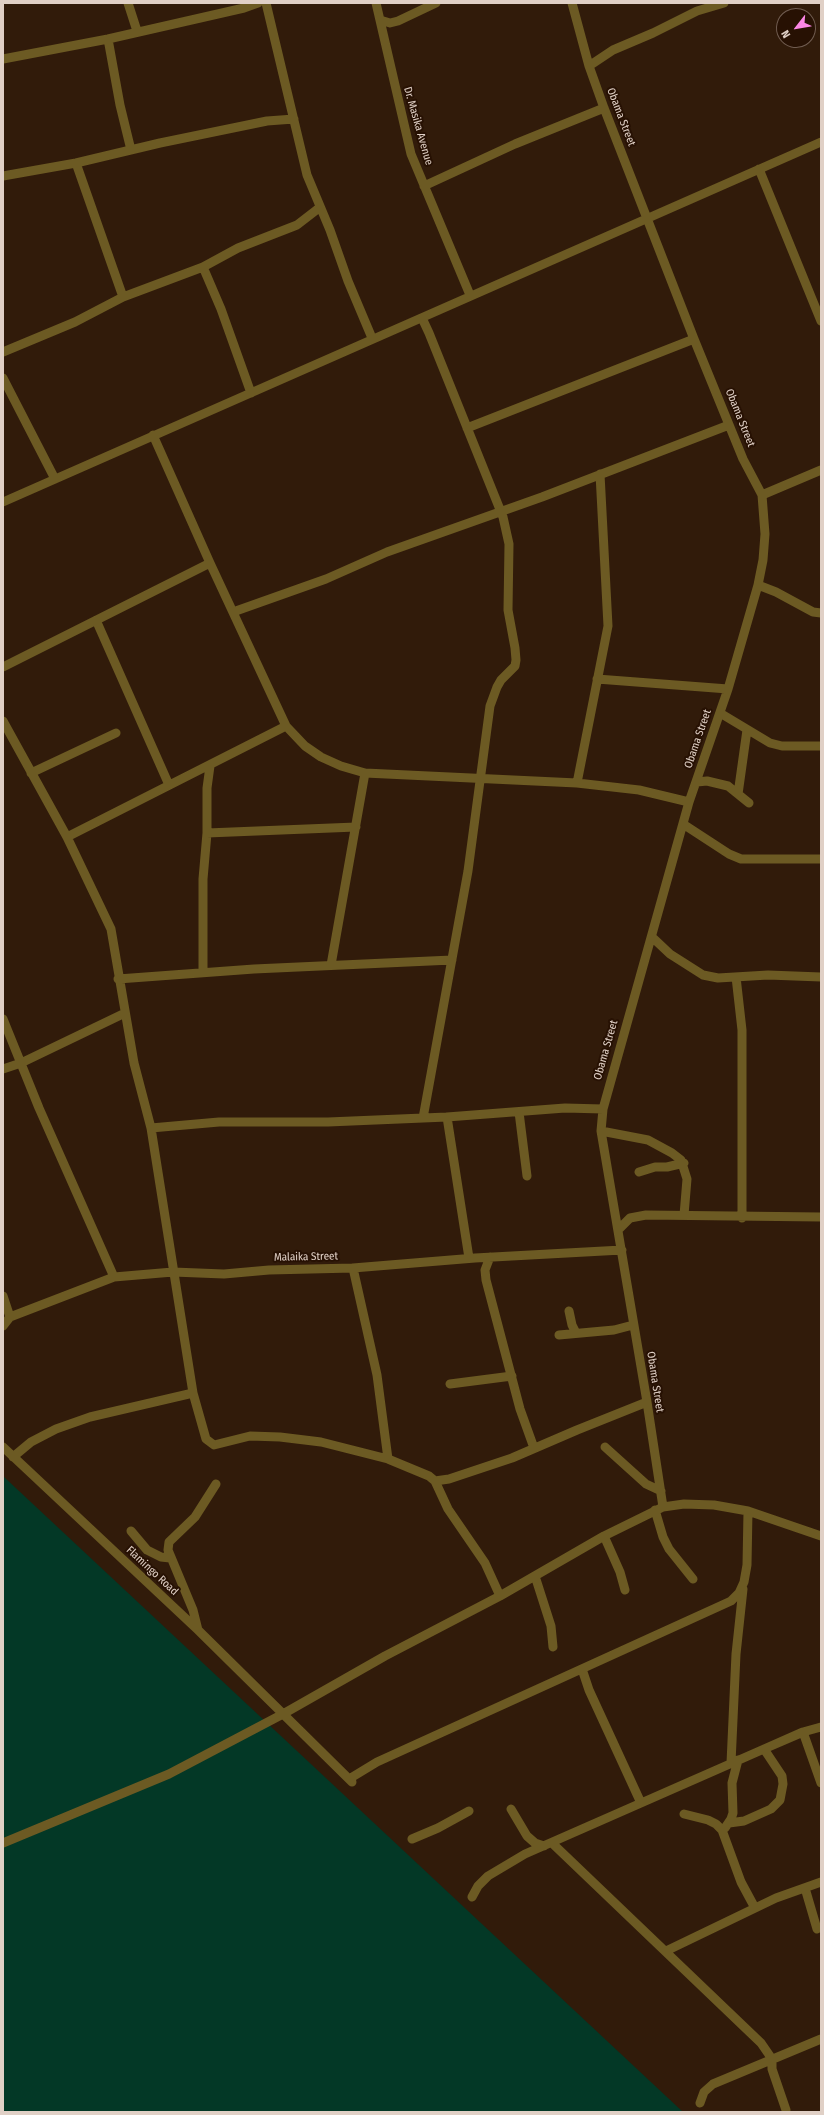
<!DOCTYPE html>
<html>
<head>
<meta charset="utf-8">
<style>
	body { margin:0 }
	#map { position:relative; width:824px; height:2115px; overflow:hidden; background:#311b0a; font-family:"Fira Sans Condensed",sans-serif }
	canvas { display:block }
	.frame { position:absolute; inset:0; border:4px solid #e0d0c6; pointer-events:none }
	.north { position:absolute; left:776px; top:8px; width:40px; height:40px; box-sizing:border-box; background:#271103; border:1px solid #715d51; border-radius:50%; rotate:239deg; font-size:11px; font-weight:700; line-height:16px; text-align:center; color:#e0d0c6 }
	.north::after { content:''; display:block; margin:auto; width:14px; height:18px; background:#fb86e5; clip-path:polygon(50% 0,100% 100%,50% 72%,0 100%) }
</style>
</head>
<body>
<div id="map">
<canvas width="824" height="2115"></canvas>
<div class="frame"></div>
<div class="north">N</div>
</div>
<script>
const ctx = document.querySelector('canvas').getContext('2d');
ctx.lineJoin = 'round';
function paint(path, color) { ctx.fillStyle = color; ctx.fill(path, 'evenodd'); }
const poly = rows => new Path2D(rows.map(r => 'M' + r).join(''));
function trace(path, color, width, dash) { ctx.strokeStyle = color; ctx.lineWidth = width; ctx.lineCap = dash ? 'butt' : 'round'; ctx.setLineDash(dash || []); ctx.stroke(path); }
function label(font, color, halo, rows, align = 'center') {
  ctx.font = font + ' "Fira Sans Condensed",sans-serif'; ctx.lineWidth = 4; ctx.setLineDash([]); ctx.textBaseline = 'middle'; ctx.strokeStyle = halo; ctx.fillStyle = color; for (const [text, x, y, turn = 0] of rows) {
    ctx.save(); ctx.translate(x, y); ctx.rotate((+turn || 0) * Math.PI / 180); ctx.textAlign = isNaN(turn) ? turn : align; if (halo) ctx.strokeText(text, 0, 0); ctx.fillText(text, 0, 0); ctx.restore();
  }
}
paint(poly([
	[3,1476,683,2112,3,2112]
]), '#033826');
trace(poly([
	[128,3,137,31],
	[266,3,307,175,330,230,348,281,372,338],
	[376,3,411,154,470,295],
	[572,3,589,66,604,108,694,339,743,459,762,495,765,534,763,560,758,585,728,689,689,802,603,1109,601,1131,647,1402,663,1507],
	[380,20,390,23,398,21,436,3],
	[108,39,120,105,131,150],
	[3,59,108,39,244,8,258,3],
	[589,66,613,50,653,33,697,11,724,3],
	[76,163,123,297],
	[759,169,821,321],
	[3,176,76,163,160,143,267,121,294,119],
	[424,186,515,144,604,108],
	[203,267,221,309,251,393],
	[422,318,429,333,503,517,509,544,508,610,515,648,516,660,515,666,501,680,497,687,490,706,468,871,423,1118],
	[3,352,75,322,123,297,203,267,238,248,297,225,319,208],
	[3,378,55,479],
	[467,428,694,339],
	[153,435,210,563,286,726,305,746,321,757,341,766,365,773,577,783,639,790,689,802],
	[762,495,821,470],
	[3,502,821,142],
	[758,585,776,592,813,612,821,613],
	[233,612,326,579,387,552,542,497,729,425],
	[96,620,169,785],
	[3,667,210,563],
	[597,679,728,689],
	[720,713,770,743,782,746,821,746],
	[3,721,67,837,111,929,134,1063,151,1128,193,1393,206,1439,214,1445,250,1436,280,1437,321,1442,388,1459,429,1476,435,1481,448,1509,485,1563,500,1596],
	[31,773,116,733],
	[697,782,707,781,728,786,749,803],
	[577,783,608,626,600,474],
	[738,794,747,730],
	[683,824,729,854,741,859,821,859],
	[207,833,356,827],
	[67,837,286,726],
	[652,937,670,954,703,975,718,978,768,975,821,977],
	[331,965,365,773],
	[203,972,203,879,207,833,207,788,210,766],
	[736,977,742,1030,742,1218],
	[118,979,254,969,452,960],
	[3,1019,39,1108,114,1277],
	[3,1069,21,1063,125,1013],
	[519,1112,527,1176],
	[447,1117,469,1258],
	[151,1128,219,1122,328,1122,447,1117,565,1108,603,1109],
	[601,1131,648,1140,672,1153,681,1160,687,1179,684,1215],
	[639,1172,655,1167,667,1167,684,1163],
	[618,1230,630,1218,646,1215,821,1217],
	[490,1257,485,1270,486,1280,520,1409,534,1448],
	[353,1268,377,1375,388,1459],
	[3,1296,10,1317],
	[569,1311,572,1325,576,1333],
	[3,1326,10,1317,114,1277,173,1272,224,1274,269,1270,353,1268,475,1258,622,1250],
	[559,1335,614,1330,633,1325],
	[450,1384,512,1376],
	[3,1447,198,1630,352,1782],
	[605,1447,646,1484,661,1491],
	[13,1457,31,1442,56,1429,90,1417,193,1393],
	[435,1481,449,1479,512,1458,577,1430,647,1402],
	[655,1510,663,1537,669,1549,693,1579],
	[131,1531,147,1550,161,1557,170,1558],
	[604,1536,620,1572,625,1590],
	[535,1576,551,1626,553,1647],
	[198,1630,193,1610,168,1550,169,1542,195,1517,216,1484],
	[582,1669,589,1690,641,1803],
	[803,1732,821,1783],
	[731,1763,736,1654,743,1589],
	[349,1779,377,1762,731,1601,739,1593,744,1582,747,1565,748,1511],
	[511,1809,527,1836,535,1843,544,1846],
	[684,1814,708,1820,716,1824,722,1830,741,1882,755,1908],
	[729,1823,744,1821,771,1809,780,1800,783,1784,782,1776,764,1749],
	[725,1828,731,1819,733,1813,732,1783,738,1760],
	[412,1839,438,1828,469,1811],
	[3,1843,169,1774,283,1714,385,1656,500,1596,604,1536,663,1507,684,1504,714,1505,748,1511,821,1536],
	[552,1843,761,2043,772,2059,772,2069,786,2110],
	[805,1888,817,1929],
	[472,1897,478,1886,488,1876,525,1854,764,1749,803,1732,821,1727],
	[666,1951,776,1898,821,1882],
	[700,2103,704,2092,713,2084,821,2039]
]), '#6c5a23', 9);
label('11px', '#e0d0c6', '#271103', [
	["Obama Street",621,117,69],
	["Dr. Masika Avenue",418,126,74],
	["Obama Street",740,418,68],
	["Obama Street",698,739,-71],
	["Obama Street",606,1050,-74],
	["Malaika Street",306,1257,-1],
	["Obama Street",655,1382,81],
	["Flamingo Road",152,1571,43]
]);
</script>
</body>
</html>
